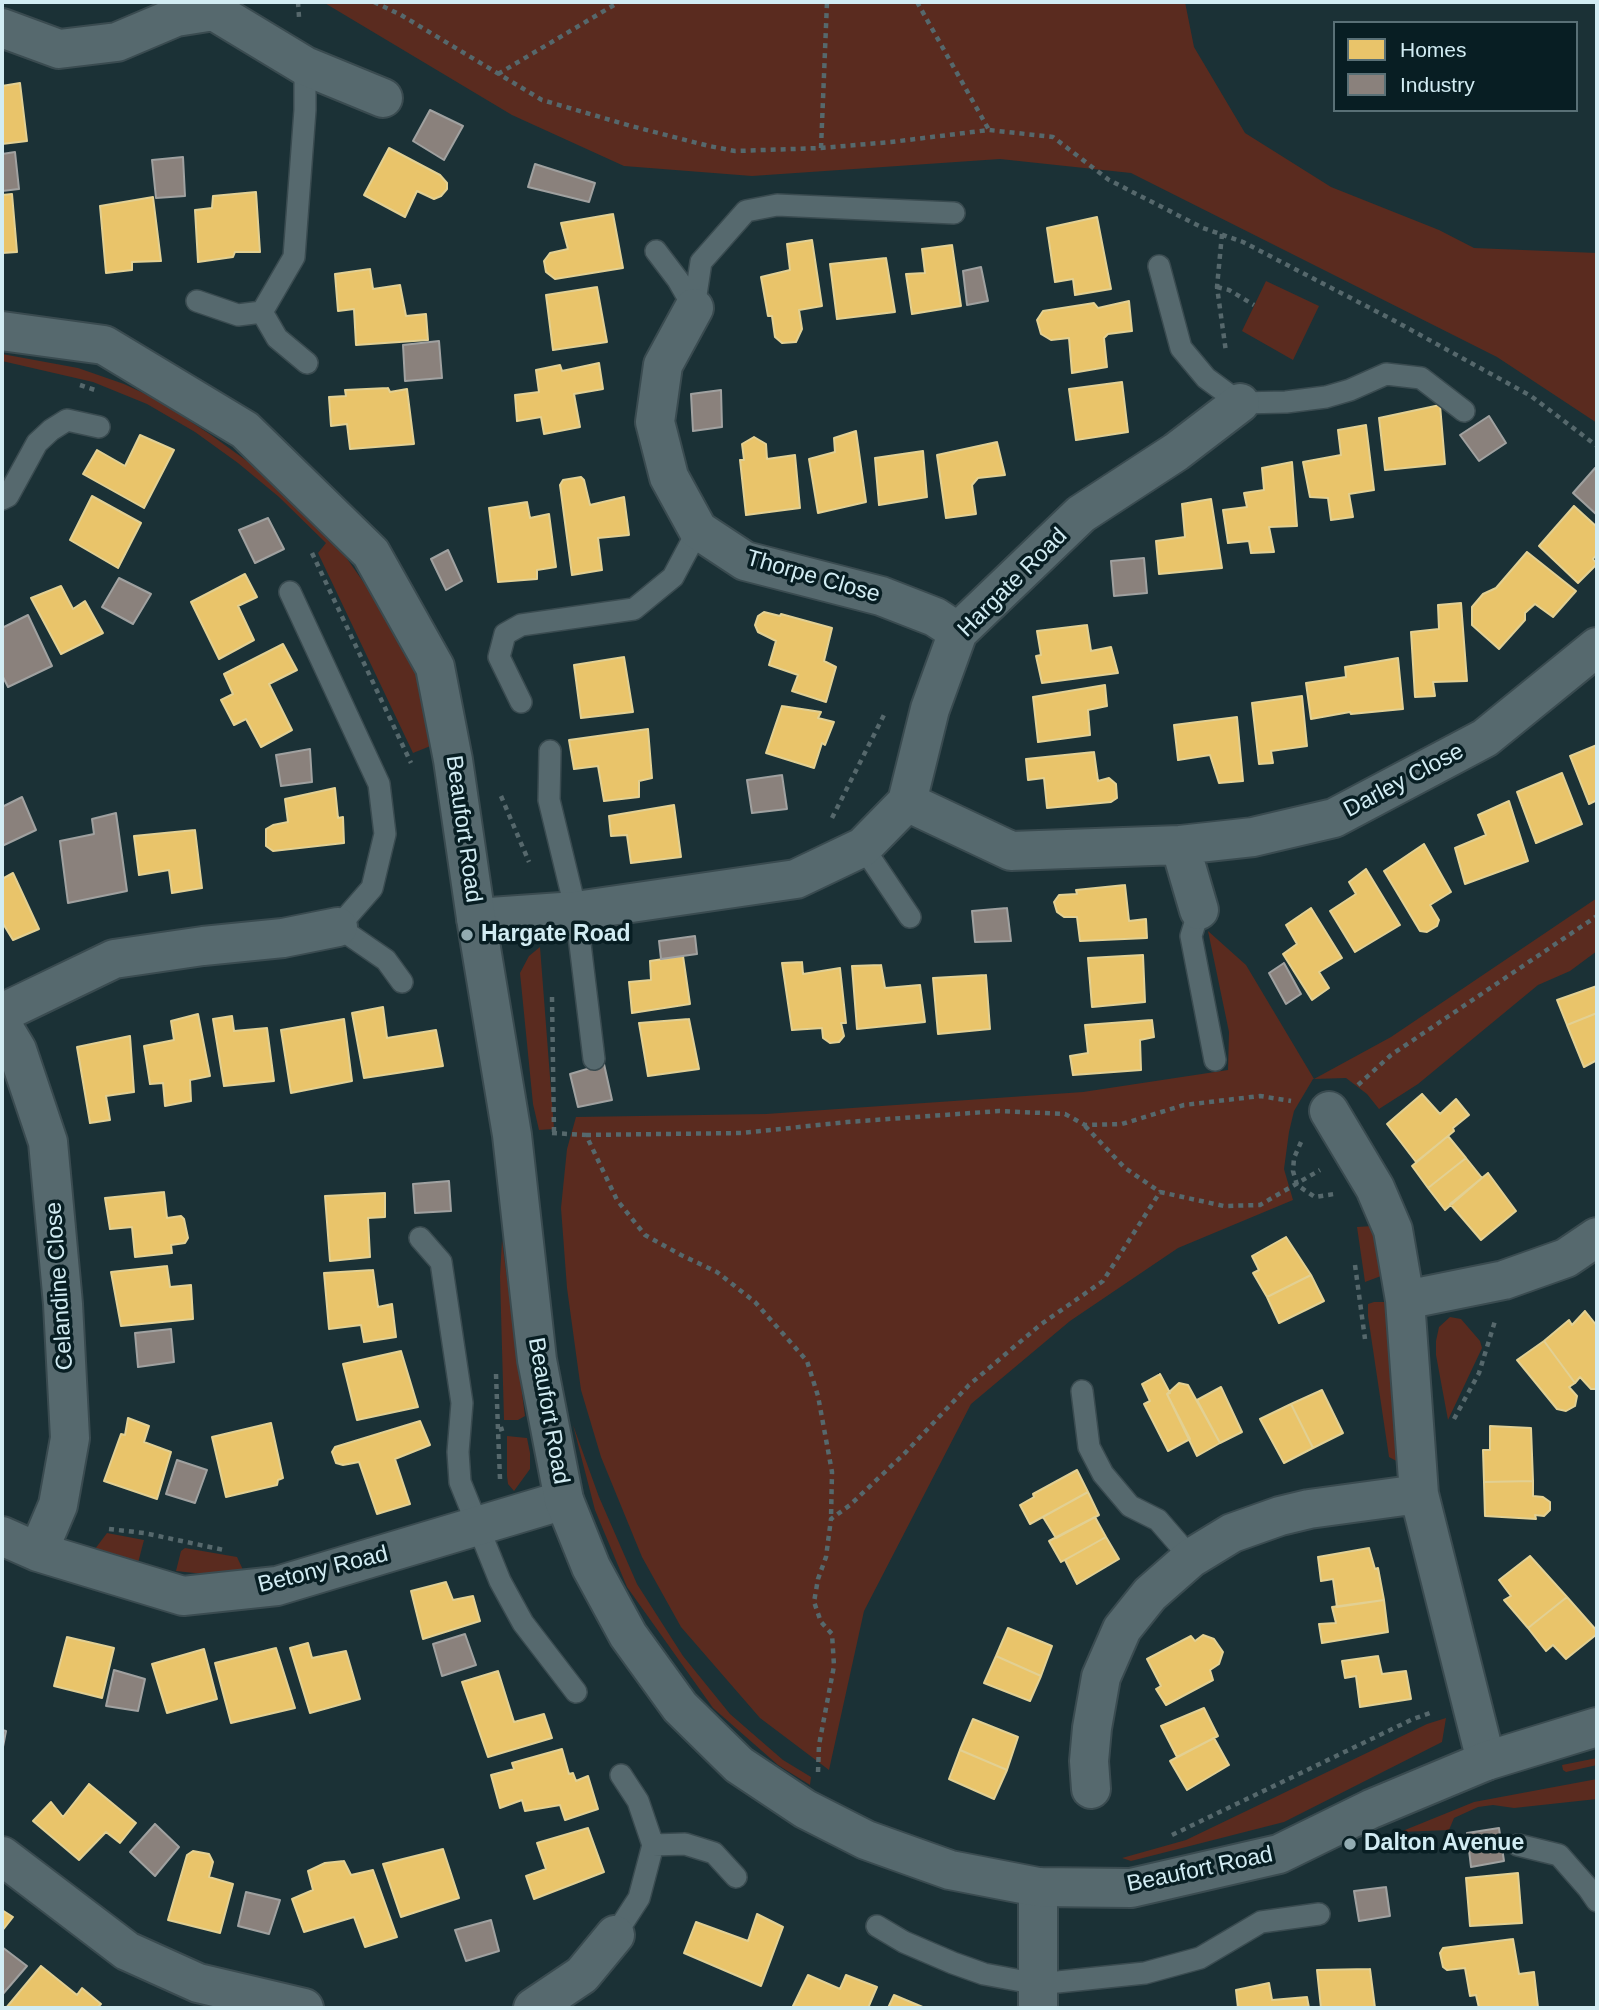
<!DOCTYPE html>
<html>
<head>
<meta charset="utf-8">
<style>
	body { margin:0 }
	#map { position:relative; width:1599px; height:2010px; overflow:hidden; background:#1b3136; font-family:Arial,sans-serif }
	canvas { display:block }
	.frame { position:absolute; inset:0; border:4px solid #d2ecf3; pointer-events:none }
	.legend { position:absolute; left:1333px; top:21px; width:245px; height:91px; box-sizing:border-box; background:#081e23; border:2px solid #597076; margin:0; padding:9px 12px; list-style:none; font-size:21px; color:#d2ecf3 }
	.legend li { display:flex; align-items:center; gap:14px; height:35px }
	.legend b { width:35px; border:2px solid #597076 }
</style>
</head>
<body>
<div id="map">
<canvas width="1599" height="2010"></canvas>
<div class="frame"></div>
<ul class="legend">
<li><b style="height:19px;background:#e9c46a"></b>Homes</li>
<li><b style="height:19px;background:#8a817c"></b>Industry</li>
</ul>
</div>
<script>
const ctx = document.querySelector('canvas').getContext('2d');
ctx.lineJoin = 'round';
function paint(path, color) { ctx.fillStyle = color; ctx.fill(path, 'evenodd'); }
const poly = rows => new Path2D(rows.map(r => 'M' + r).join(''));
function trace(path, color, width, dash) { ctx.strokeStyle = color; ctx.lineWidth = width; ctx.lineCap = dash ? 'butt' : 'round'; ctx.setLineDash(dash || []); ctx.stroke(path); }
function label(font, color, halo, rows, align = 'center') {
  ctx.font = font + ' Arial,sans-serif'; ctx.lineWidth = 7; ctx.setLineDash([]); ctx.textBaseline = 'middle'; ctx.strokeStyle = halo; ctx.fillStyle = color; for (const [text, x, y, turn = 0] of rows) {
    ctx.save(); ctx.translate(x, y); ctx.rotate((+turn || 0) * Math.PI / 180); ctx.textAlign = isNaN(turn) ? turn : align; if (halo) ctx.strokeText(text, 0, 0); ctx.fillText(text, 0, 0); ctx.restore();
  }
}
paint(poly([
	[323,2,1185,2,1194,47,1245,133,1331,187,1439,230,1474,248,1597,253,1597,423,1497,357,1131,173,1000,159,752,176,624,166,512,115],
	[1266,281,1319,306,1293,360,1242,331],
	[2,354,78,368,124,384,156,399,211,435,258,469,336,543,383,610,413,665,429,706,438,743,413,753,318,553,326,543,279,497,238,463,195,432,147,404,93,382,2,361],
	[1597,898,1597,951,1570,971,1538,985,1418,1084,1379,1109,1367,1094,1346,1078,1313,1079,1294,1111,1289,1132,1284,1169,1293,1200,1178,1248,1070,1321,971,1404,864,1611,829,1770,760,1718,681,1627,642,1557,601,1457,581,1390,567,1288,561,1208,567,1149,576,1117,766,1114,1083,1092,1228,1070,1229,1032,1208,931,1246,965,1314,1079,1391,1037],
	[540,947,554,1129,539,1130,533,1104,520,973,529,956],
	[1373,1226,1381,1276,1365,1282,1357,1227],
	[502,1240,525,1416,518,1420,504,1420,500,1276],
	[1374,1302,1386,1302,1402,1464,1389,1457,1368,1316,1368,1304],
	[1450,1317,1461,1319,1480,1341,1482,1348,1448,1420,1436,1355,1436,1341,1439,1327],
	[573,1425,599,1497,637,1584,683,1656,730,1714,783,1760,811,1777,810,1785,778,1765,713,1708,627,1587,595,1510],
	[507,1436,527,1438,530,1453,530,1469,514,1491,508,1484,507,1476],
	[107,1533,144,1540,138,1563,95,1549],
	[185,1548,237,1557,244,1572,213,1575,176,1571,181,1551],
	[1446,1718,1442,1742,1284,1822,1131,1861,1122,1858,1186,1840,1427,1724],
	[1597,1758,1597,1765,1566,1772,1563,1770,1562,1765],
	[1597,1779,1597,1799,1514,1808,1493,1805,1478,1807,1454,1818,1449,1830,1400,1832,1474,1802]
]), '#5a2b1f');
const homes = poly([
	[20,83,27,141,2,144,2,86,20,83],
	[389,148,440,175,447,183,447,189,441,196,434,199,417,191,405,217,364,195,389,148],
	[256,192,260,252,235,252,233,257,198,262,195,210,212,208,213,196,256,192],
	[12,194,17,252,2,253,2,195,12,194],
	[153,197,161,261,132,262,132,270,106,273,100,206,153,197],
	[613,214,623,268,555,279,546,272,544,261,550,253,568,249,561,223,613,214],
	[1097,217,1111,289,1075,295,1073,279,1055,282,1047,228,1097,217],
	[812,240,822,306,799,310,802,329,796,342,782,343,775,337,772,316,768,316,761,277,790,270,787,244,812,240],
	[952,245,961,306,912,314,906,274,925,273,922,249,952,245],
	[886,258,895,312,837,319,830,264,886,258],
	[370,269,373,289,400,285,406,316,426,314,428,340,356,345,354,309,338,311,335,274,370,269],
	[597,287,607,342,553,350,546,295,597,287],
	[1129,301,1132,331,1108,334,1104,338,1107,367,1072,373,1069,338,1051,340,1041,334,1037,320,1043,311,1094,303,1098,308,1129,301],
	[599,363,603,389,574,394,580,427,544,434,541,417,517,421,515,395,539,392,536,370,560,365,562,371,599,363],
	[1122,382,1128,432,1076,440,1069,389,1122,382],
	[388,388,390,392,407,389,414,444,350,449,347,424,331,426,329,397,346,396,345,390,388,388],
	[1440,405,1445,464,1385,470,1379,418,1440,405],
	[1366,425,1374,490,1349,494,1353,517,1331,520,1328,498,1310,497,1303,462,1341,455,1338,430,1366,425],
	[856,431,866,502,818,513,809,459,835,452,834,438,856,431],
	[140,435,174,450,144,508,83,474,97,450,125,466,140,435],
	[754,437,766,444,767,459,795,455,800,508,746,515,740,460,744,460,742,444,754,437],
	[997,442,1005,475,978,478,972,485,976,514,946,518,937,455,997,442],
	[923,451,927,497,879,505,875,458,923,451],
	[1292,462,1297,526,1269,527,1274,552,1251,553,1249,541,1228,543,1223,510,1247,507,1244,493,1264,490,1262,468,1292,462],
	[581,477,584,480,590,505,624,497,629,535,598,538,602,570,572,575,560,485,563,480,581,477],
	[92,496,141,523,118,568,70,540,92,496],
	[1211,499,1222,568,1159,574,1156,541,1185,537,1182,504,1211,499],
	[527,502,530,518,549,514,556,567,537,570,537,579,498,582,489,508,527,502],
	[1574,506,1597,527,1597,554,1593,559,1597,564,1578,583,1539,546,1574,506],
	[1527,552,1576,591,1553,617,1535,604,1525,613,1525,620,1499,649,1472,625,1472,607,1483,594,1496,588,1527,552],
	[245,574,257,597,238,606,254,640,219,659,191,602,245,574],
	[61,586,73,609,85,601,103,633,61,654,31,598,61,586],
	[1461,603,1467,681,1433,682,1435,696,1415,697,1411,632,1439,629,1438,605,1461,603],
	[764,612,780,616,781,614,832,628,824,661,836,667,826,702,792,691,798,675,769,665,776,641,758,632,755,625,758,616,764,612],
	[1087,625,1091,651,1111,647,1118,673,1042,683,1036,656,1041,655,1037,631,1087,625],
	[283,644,297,670,269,684,292,730,261,747,246,719,234,725,221,700,233,694,224,674,283,644],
	[624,657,633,712,581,718,574,665,624,657],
	[1398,658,1403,709,1351,714,1350,712,1311,719,1306,683,1346,677,1345,667,1398,658],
	[1105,685,1107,706,1088,710,1090,735,1038,742,1033,697,1105,685],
	[1302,696,1307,746,1271,751,1273,763,1259,764,1252,703,1302,696],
	[782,706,821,712,818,718,834,722,825,745,822,743,814,768,766,753,782,706],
	[1237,717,1243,781,1219,783,1210,755,1178,760,1174,725,1237,717],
	[648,729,652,778,639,781,639,797,604,801,598,766,574,769,569,740,648,729],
	[1597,745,1597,800,1589,804,1570,756,1597,745],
	[1094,752,1098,781,1109,778,1116,784,1117,798,1111,802,1047,808,1044,778,1028,780,1026,759,1094,752],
	[1562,773,1582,824,1536,843,1517,792,1562,773],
	[335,788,338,818,343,817,344,843,273,851,266,846,266,829,273,825,288,822,285,799,335,788],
	[1509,801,1528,861,1465,884,1455,848,1486,835,1478,815,1509,801],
	[674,805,681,857,631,863,627,835,611,836,609,816,674,805],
	[195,830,202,888,172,893,169,870,139,875,134,836,195,830],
	[1424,844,1451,892,1430,905,1439,920,1437,926,1427,932,1420,931,1384,871,1424,844],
	[1366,869,1400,925,1355,952,1330,911,1356,894,1349,882,1366,869],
	[13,873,39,929,13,940,2,922,2,879,13,873],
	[1125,885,1129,921,1146,919,1147,938,1080,941,1077,917,1064,917,1057,912,1054,902,1059,895,1077,894,1076,890,1125,885],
	[1311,908,1342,958,1319,972,1329,988,1312,1000,1283,954,1297,944,1286,925,1311,908],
	[1143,955,1145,1002,1092,1007,1088,958,1143,955],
	[683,956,690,1004,632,1013,629,982,651,980,650,961,683,956],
	[802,962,803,974,840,968,846,1023,841,1023,844,1036,839,1042,830,1043,823,1038,822,1028,792,1030,782,963,802,962],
	[881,965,885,988,920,985,925,1022,857,1029,852,966,881,965],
	[986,975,990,1029,938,1034,933,978,986,975],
	[1597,986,1597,1013,1567,1025,1557,1000,1597,986],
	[383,1007,387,1038,436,1030,443,1066,364,1078,352,1013,383,1007],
	[1597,1013,1597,1060,1584,1067,1567,1025,1597,1013],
	[198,1014,210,1076,190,1080,191,1101,165,1106,163,1083,150,1084,144,1046,174,1040,171,1021,198,1014],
	[232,1016,234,1031,267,1028,274,1081,224,1086,213,1019,232,1016],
	[344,1019,352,1081,291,1093,281,1030,344,1019],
	[689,1019,699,1069,648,1076,639,1023,689,1019],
	[1152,1020,1154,1037,1140,1040,1141,1070,1073,1075,1070,1056,1088,1053,1085,1025,1152,1020],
	[130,1036,134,1092,106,1096,110,1120,90,1123,77,1047,130,1036],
	[1422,1094,1440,1114,1456,1099,1469,1115,1453,1128,1454,1131,1448,1136,1416,1162,1387,1124,1422,1094],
	[1448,1136,1466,1158,1428,1188,1412,1166,1448,1136],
	[1466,1158,1482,1178,1445,1210,1428,1188,1466,1158],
	[1488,1173,1516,1211,1481,1240,1450,1204,1488,1173],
	[164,1192,167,1218,181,1216,184,1219,188,1238,185,1243,171,1245,172,1253,135,1257,132,1227,110,1229,105,1198,164,1192],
	[385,1193,385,1217,368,1218,370,1257,330,1261,325,1196,385,1193],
	[1286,1237,1311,1275,1267,1297,1253,1273,1259,1270,1252,1256,1286,1237],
	[167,1266,170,1287,191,1285,193,1319,121,1326,111,1272,167,1266],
	[373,1270,378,1307,392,1304,396,1337,364,1342,361,1325,329,1329,324,1273,373,1270],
	[1311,1275,1324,1301,1279,1323,1267,1297,1311,1275],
	[1585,1311,1597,1326,1597,1388,1595,1389,1591,1389,1580,1377,1575,1383,1544,1341,1569,1320,1572,1325,1585,1311],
	[1544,1341,1575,1383,1569,1387,1577,1396,1575,1406,1566,1411,1557,1409,1517,1360,1544,1341],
	[401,1351,418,1407,357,1420,343,1364,401,1351],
	[1160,1374,1170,1393,1167,1394,1190,1439,1168,1451,1144,1404,1150,1401,1142,1384,1160,1374],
	[1179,1383,1188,1385,1220,1443,1197,1456,1167,1394,1179,1383],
	[1221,1387,1242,1432,1220,1443,1197,1400,1221,1387],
	[1322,1390,1343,1433,1313,1448,1291,1404,1322,1390],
	[1291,1404,1313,1448,1284,1463,1260,1419,1291,1404],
	[128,1418,149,1426,144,1442,171,1452,157,1499,104,1481,121,1434,125,1435,128,1418],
	[420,1421,430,1445,395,1459,410,1504,377,1514,359,1462,343,1465,336,1463,332,1452,335,1447,420,1421],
	[271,1423,283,1478,278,1480,277,1485,226,1497,212,1437,271,1423],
	[1490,1426,1531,1428,1533,1481,1484,1482,1483,1450,1490,1450,1490,1426],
	[1077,1470,1088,1492,1030,1524,1020,1505,1034,1497,1033,1494,1077,1470],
	[1533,1481,1533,1496,1543,1497,1550,1502,1550,1510,1544,1516,1535,1515,1536,1519,1485,1516,1484,1482,1533,1481],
	[1088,1492,1099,1515,1056,1538,1043,1517,1088,1492],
	[1095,1517,1106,1537,1061,1562,1049,1541,1095,1517],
	[1106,1537,1119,1559,1077,1584,1065,1560,1106,1537],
	[1369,1548,1375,1569,1378,1568,1384,1600,1337,1607,1333,1579,1321,1581,1318,1557,1369,1548],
	[1530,1556,1567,1597,1528,1628,1504,1600,1511,1596,1499,1580,1530,1556],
	[446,1582,453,1600,473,1596,480,1621,423,1639,411,1591,446,1582],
	[1567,1597,1597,1631,1597,1634,1566,1659,1553,1645,1546,1651,1528,1628,1567,1597],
	[1384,1600,1388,1632,1322,1643,1319,1624,1336,1623,1332,1607,1384,1600],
	[1008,1628,1052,1646,1041,1676,996,1656,1008,1628],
	[1203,1635,1214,1639,1223,1652,1219,1664,1210,1670,1213,1680,1166,1705,1156,1689,1161,1686,1147,1659,1191,1636,1195,1641,1203,1635],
	[67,1637,114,1648,102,1698,54,1686,67,1637],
	[308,1643,312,1658,346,1651,360,1699,310,1713,290,1648,308,1643],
	[276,1648,295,1708,231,1723,215,1663,276,1648],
	[204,1649,217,1699,167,1713,152,1664,204,1649],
	[996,1656,1041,1676,1030,1701,984,1683,996,1656],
	[1378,1656,1382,1674,1406,1671,1411,1699,1360,1707,1356,1676,1345,1678,1342,1661,1378,1656],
	[498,1671,514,1722,544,1714,552,1738,488,1757,462,1682,498,1671],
	[1204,1708,1218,1736,1177,1757,1161,1726,1204,1708],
	[973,1719,1018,1737,1007,1770,960,1750,973,1719],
	[1214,1738,1229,1765,1187,1790,1170,1761,1214,1738],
	[562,1749,569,1774,573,1773,576,1781,588,1776,598,1809,565,1820,560,1805,525,1811,522,1800,500,1808,491,1775,514,1769,512,1763,562,1749],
	[960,1750,1007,1770,994,1799,949,1779,960,1750],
	[89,1784,136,1823,120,1843,106,1832,79,1860,33,1821,51,1802,63,1817,89,1784],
	[588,1828,604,1872,534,1899,526,1876,546,1869,537,1843,588,1828],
	[443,1849,459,1898,401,1917,383,1864,443,1849],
	[193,1851,209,1854,213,1862,209,1877,233,1884,220,1933,168,1920,187,1855,193,1851],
	[344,1861,351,1875,373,1870,397,1937,365,1947,354,1917,304,1932,292,1899,313,1890,308,1871,325,1863,344,1861],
	[1518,1873,1522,1923,1470,1926,1466,1878,1518,1873],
	[2,1910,13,1917,2,1931,2,1910],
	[757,1914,783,1927,761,1986,684,1953,696,1922,748,1941,757,1914],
	[1513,1939,1519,1974,1534,1972,1538,2007,1479,2008,1476,1995,1470,1996,1465,1968,1447,1970,1443,1967,1440,1953,1443,1948,1513,1939],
	[41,1966,77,1995,82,1988,101,2004,97,2008,6,2008,41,1966],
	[1370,1969,1375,2008,1321,2008,1317,1970,1370,1969],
	[808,1975,840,1989,846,1975,877,1987,868,2008,792,2008,808,1975],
	[1269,1983,1272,2000,1307,1997,1309,2008,1238,2008,1236,1990,1269,1983],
	[894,1995,925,2008,888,2008,894,1995]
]);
paint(homes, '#e9c46a');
trace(homes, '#e2d093', 2);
const industry = poly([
	[430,110,463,126,444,160,413,141,430,110],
	[15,152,19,189,2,191,2,154,15,152],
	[183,157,185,196,156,198,152,160,183,157],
	[535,164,595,183,589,202,528,187,535,164],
	[981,267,988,301,967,305,963,271,981,267],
	[439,341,442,378,405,381,403,345,439,341],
	[721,390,722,427,693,431,691,394,721,390],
	[1489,416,1506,443,1479,461,1460,435,1489,416],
	[1596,467,1597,469,1597,515,1573,493,1596,467],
	[268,518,284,549,255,563,239,530,268,518],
	[448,550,462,581,446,590,431,559,448,550],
	[1144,558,1147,593,1114,596,1111,561,1144,558],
	[119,578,151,594,133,624,102,607,119,578],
	[28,615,52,666,8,687,2,675,2,628,28,615],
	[310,749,312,782,281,786,276,755,310,749],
	[782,775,787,809,752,813,747,780,782,775],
	[22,797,36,830,2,846,2,807,22,797],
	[116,813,127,891,68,903,60,841,94,834,92,819,116,813],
	[1007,908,1011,941,975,942,972,911,1007,908],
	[695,936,697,954,661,959,659,941,695,936],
	[1284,963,1301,994,1286,1004,1269,973,1284,963],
	[604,1064,612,1100,578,1107,570,1074,604,1064],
	[449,1181,451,1211,415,1213,413,1184,449,1181],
	[171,1329,174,1362,138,1367,135,1333,171,1329],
	[177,1460,207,1470,195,1503,166,1494,177,1460],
	[465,1634,476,1665,442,1676,433,1644,465,1634],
	[114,1670,145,1679,138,1711,106,1706,114,1670],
	[2,1730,6,1731,2,1752,2,1730],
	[155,1824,179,1847,155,1876,130,1852,155,1824],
	[1499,1828,1504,1861,1471,1867,1467,1833,1499,1828],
	[1386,1887,1390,1916,1359,1921,1354,1891,1386,1887],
	[246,1892,280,1900,269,1934,238,1926,246,1892],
	[491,1920,499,1951,466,1961,455,1930,491,1920],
	[2,1947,27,1966,2,1995,2,1947]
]);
paint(industry, '#8a817c');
trace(industry, '#a0a1a0', 2);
const service = poly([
	[656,251,678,280,694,308],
	[1159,266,1181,348,1206,378,1240,403,1286,402,1326,397,1350,390,1386,374,1421,378,1464,411],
	[197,301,238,315,262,312,277,338,307,363],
	[694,308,701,262,746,211,777,205,954,213],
	[262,312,294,257,305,110,305,66],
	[2,499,8,496,37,443,51,430,67,420,99,427],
	[290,592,379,784,385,834,372,888,338,927,386,960,402,982],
	[521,702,499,657,505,634,521,625,634,609,673,577,698,530],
	[550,751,549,800,576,911,594,1059],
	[863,847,910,917],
	[1199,910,1191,936,1215,1060],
	[420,1238,441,1262,462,1403,458,1452,460,1482,500,1581,523,1623,576,1692],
	[1082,1391,1089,1447,1103,1474,1130,1506,1158,1520,1191,1558],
	[653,1845,685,1844,714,1853,736,1877],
	[1518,1845,1559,1855,1588,1888,1597,1901],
	[877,1926,904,1942,953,1963,984,1974,1038,1984,1145,1973,1200,1958,1261,1922,1319,1914],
	[615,1935,639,1898,653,1845,638,1801,621,1775]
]);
const minor = poly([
	[2,28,59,49,117,42,176,17,214,11,305,66,383,98],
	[694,308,663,365,655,422,669,477,698,530,745,561,881,596,935,617,958,632],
	[907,802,1011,851,1180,845,1253,837,1334,818,1485,738,1597,647],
	[1180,845,1199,910],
	[476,918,576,911,796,879,863,847,907,802,930,709,958,632,1081,514,1176,452,1240,403],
	[2,1013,114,959,203,946,283,938,338,927],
	[2,1025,17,1050,48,1142,63,1304,70,1438,58,1505,38,1552],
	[1329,1111,1375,1188,1393,1230,1405,1300,1419,1494,1486,1761],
	[1405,1300,1504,1280,1566,1258,1597,1237],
	[2,1536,38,1552,183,1596,277,1586,564,1500],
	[1091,1789,1089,1761,1092,1728,1101,1677,1122,1629,1150,1594,1191,1558,1232,1533,1280,1516,1309,1509,1419,1494],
	[2,1856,127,1951,198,1983,304,2008],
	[533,2008,582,1975,615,1935],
	[1038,2008,1038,1887]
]);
const tertiary = poly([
	[2,331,104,345,245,430,371,553,435,667,453,760,476,918,512,1135,537,1360,564,1500,591,1567,628,1635,680,1707,739,1765,805,1809,866,1840,950,1870,1038,1887,1131,1888,1279,1854,1371,1809,1486,1761,1597,1727]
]);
trace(service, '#3a4b50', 24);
trace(minor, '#3a4b50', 42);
trace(tertiary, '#3a4b50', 42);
trace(poly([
	[298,2,299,17],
	[374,2,401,15,542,100,631,126,709,146,735,151,821,148,891,142,989,130,1053,137,1109,180,1203,228,1243,242,1393,320,1531,396,1597,446],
	[917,2,989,130],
	[498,74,619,2],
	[821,148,827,2],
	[1222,234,1217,287,1226,352],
	[1217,287,1229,290,1254,305],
	[80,385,98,391],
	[312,553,411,763],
	[501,796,529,862],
	[832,818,885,713],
	[552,997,554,1132],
	[1358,1085,1391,1055,1597,916],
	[1085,1126,1125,1168,1160,1192],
	[552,1133,586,1135,617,1200,645,1235,681,1255,717,1272,755,1302,807,1361,818,1396,832,1472,831,1519],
	[586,1135,742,1133,847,1122,999,1111,1065,1114,1085,1125,1122,1124,1184,1105,1260,1096,1291,1101],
	[1301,1142,1294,1158,1293,1171,1297,1185,1315,1197,1334,1194],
	[1355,1265,1365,1339],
	[496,1374,498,1430],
	[1454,1419,1479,1373,1495,1321],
	[500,1479,498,1430,508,1427],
	[109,1529,144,1533,224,1550],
	[818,1772,819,1745,834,1666,832,1634,821,1622,814,1602,818,1579,826,1557,831,1519,850,1505,905,1453,969,1385,1040,1325,1103,1281,1160,1192,1224,1206,1260,1205,1320,1170],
	[1172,1835,1413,1719,1433,1712]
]), '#56686c', 4.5, [5, 5]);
trace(service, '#56696e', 21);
trace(minor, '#56696e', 38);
trace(tertiary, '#56696e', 38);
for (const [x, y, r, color] of [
	[467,935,7,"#92abb1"],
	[1350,1844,7,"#92abb1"]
]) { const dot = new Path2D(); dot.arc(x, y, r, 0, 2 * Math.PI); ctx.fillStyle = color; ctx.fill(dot); trace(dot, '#081e23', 2.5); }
label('23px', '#d2ecf3', '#081e23', [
	["Thorpe Close",813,577,16],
	["Hargate Road",1013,583,-45],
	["Darley Close",1404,781,-28],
	["Beaufort Road",463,829,82],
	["Celandine Close",60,1286,-94],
	["Beaufort Road",548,1411,80],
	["Betony Road",323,1570,-14],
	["Beaufort Road",1200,1870,-12]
]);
label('bold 23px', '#d2ecf3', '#081e23', [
	["Hargate Road",481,935],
	["Dalton Avenue",1364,1844]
], 'left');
</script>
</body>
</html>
